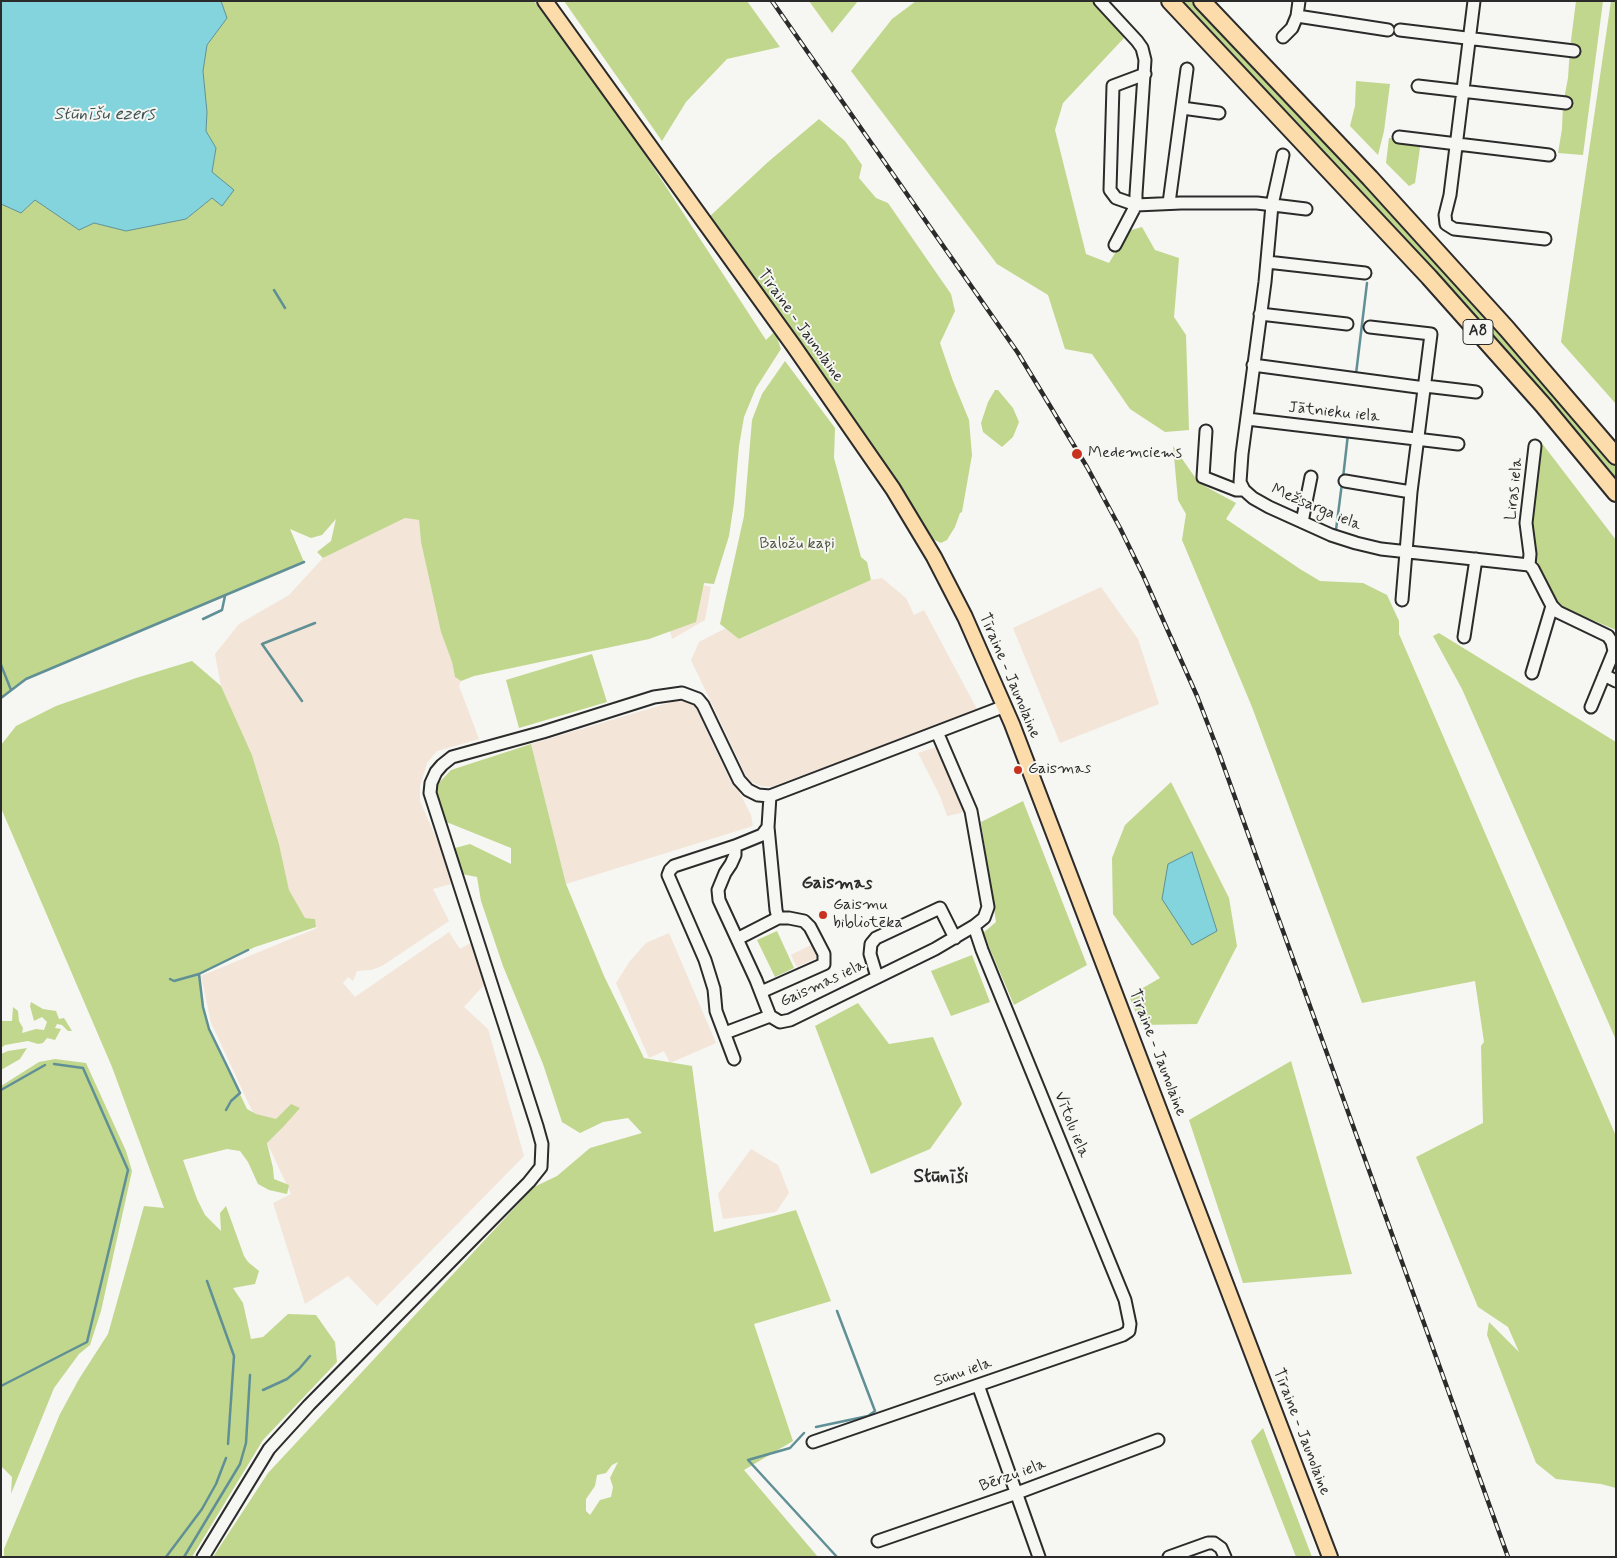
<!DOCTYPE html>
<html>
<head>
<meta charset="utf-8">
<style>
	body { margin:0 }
	#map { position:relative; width:1617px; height:1558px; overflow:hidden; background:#f6f6f2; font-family:Mynerve,sans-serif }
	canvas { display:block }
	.frame { position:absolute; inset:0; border:2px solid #2b2b2b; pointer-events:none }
</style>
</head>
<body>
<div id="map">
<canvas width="1617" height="1558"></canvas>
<div class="frame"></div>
</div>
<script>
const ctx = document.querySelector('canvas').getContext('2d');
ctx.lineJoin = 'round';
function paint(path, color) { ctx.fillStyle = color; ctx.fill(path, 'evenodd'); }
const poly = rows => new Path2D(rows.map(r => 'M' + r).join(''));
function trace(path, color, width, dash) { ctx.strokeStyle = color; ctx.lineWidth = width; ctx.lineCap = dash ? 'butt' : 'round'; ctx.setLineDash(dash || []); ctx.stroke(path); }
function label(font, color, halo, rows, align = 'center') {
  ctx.font = font + ' Mynerve,sans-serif'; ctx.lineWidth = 4; ctx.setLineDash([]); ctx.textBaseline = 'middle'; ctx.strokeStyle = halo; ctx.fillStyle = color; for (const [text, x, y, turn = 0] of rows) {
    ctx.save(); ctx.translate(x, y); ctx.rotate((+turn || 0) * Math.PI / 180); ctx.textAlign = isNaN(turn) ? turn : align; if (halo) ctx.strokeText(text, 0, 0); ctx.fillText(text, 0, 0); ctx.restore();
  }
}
paint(poly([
	[405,518,419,520,421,542,441,632,452,662,455,677,461,681,459,686,479,739,437,751,427,763,420,786,420,801,440,847,451,884,433,889,449,921,382,966,371,970,357,971,353,981,348,977,343,983,355,997,449,932,460,949,474,941,483,970,484,985,464,1007,488,1029,524,1156,377,1306,348,1276,305,1304,273,1203,291,1194,211,1023,201,976,317,928,316,927,315,919,305,918,289,890,279,844,252,755,221,686,215,654,239,624,289,595,323,558],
	[882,578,906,598,914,615,924,610,978,711,771,787,760,786,748,780,691,660,699,642,726,628,740,639,871,580],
	[698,584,711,587,705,620,672,639,668,623],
	[1101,587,1138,639,1159,704,1060,743,1013,628],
	[682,699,693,702,731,782,735,784,751,815,753,826,566,884,531,744],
	[948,743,972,796,961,813,947,816,940,796,918,753],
	[669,933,716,1043,670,1063,664,1051,649,1058,616,983,630,961,646,943],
	[815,943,821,956,797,967,791,955],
	[751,1149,778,1165,789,1193,776,1212,723,1219,718,1194]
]), '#f3e5d8');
paint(poly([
	[221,1,534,1,631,133,766,340,773,333,777,338,781,349,756,388,744,417,739,446,734,503,729,536,714,584,704,583,696,622,649,639,474,676,461,681,455,677,452,662,441,632,421,542,419,520,405,518,323,558,317,552,331,541,336,519,322,535,311,538,290,529,304,562,26,679,1,698,1,204,21,213,35,200,79,230,94,223,126,231,186,219,212,198,222,206,212,172,216,148,206,131,207,112,203,71,207,45,227,18],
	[564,1,747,1,780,47,727,59,686,102,662,141],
	[809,1,858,1,832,33],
	[916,1,1095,1,1124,38,1063,103,1055,130,1086,254,1109,263,1128,231,1142,227,1155,250,1179,258,1174,317,1186,335,1189,430,1165,432,1130,409,1092,354,1065,349,1048,295,997,264,851,71,892,19],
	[1179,1,1194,1,1441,265,1587,431,1616,467,1616,482],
	[1576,1,1603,1,1583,155,1558,153,1562,129,1563,104,1568,78,1570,48],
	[1611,1,1616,1,1616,404,1561,342],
	[1356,81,1390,84,1384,131,1378,155,1350,126,1355,106],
	[819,119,845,141,862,165,859,178,876,198,888,203,951,294,955,311,940,343,953,381,969,420,972,455,962,512,960,513,955,527,950,535,947,540,941,543,930,538,884,463,709,217,768,162],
	[1389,138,1421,141,1415,183,1409,186,1386,163],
	[785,361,835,428,834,458,861,557,867,562,871,580,739,639,720,624,744,516,752,420,762,394],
	[995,390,998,390,1013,408,1019,422,1013,437,1002,447,983,432,981,423,988,402],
	[1541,442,1616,540,1616,630,1561,607,1534,565,1529,519],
	[1173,446,1199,483,1236,503,1226,519,1300,569,1320,581,1363,583,1387,595,1399,621,1399,634,1616,1136,1616,1488,1601,1484,1556,1479,1536,1463,1487,1335,1489,1322,1519,1352,1508,1327,1478,1307,1416,1157,1483,1123,1481,1046,1484,1042,1475,981,1362,1003,1252,707,1182,540,1186,514,1178,500],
	[1439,633,1616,742,1616,1040,1462,689,1433,636],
	[592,654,607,702,519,728,506,680],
	[192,661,221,686,252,755,279,844,289,890,305,918,315,919,316,927,255,947,199,974,203,1007,209,1029,247,1109,256,1114,276,1119,291,1104,300,1108,284,1126,267,1143,273,1168,274,1179,289,1185,287,1194,269,1190,258,1184,248,1162,240,1151,227,1149,183,1160,197,1199,205,1215,221,1231,220,1213,226,1206,244,1256,248,1262,259,1271,255,1284,233,1288,243,1303,251,1339,263,1337,288,1314,316,1315,335,1342,337,1362,263,1440,192,1557,4,1557,4,1549,60,1414,79,1379,108,1334,144,1206,164,1208,112,1067,1,808,1,745,16,726,56,706,136,678],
	[531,744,566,884,604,976,644,1058,692,1066,714,1232,796,1210,831,1301,754,1324,793,1441,744,1470,818,1557,213,1557,268,1473,534,1187,557,1176,590,1148,642,1133,628,1118,603,1122,580,1133,562,1122,543,1064,503,966,481,901,477,877,462,874,455,848,470,844,511,864,511,848,444,821,434,788,451,770],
	[618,1462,610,1478,613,1487,611,1497,600,1500,590,1515,586,1511,586,1499,595,1486,597,1475,606,1473,612,1465],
	[1171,782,1229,898,1237,946,1197,1024,1141,1025,1129,996,1160,978,1113,914,1112,858,1125,825],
	[1023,801,1087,965,1014,1005,983,933,996,922,981,822],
	[777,931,794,968,775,977,757,940],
	[972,955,990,1002,951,1016,931,971],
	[31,1002,43,1009,56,1011,59,1019,64,1018,72,1031,68,1031,62,1025,57,1024,55,1028,61,1029,55,1040,47,1038,43,1043,38,1044,28,1041,5,1045,1,1048,1,1021,12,1021,13,1007,18,1011,19,1021,23,1028,22,1033,36,1029,44,1030,47,1022,42,1017,34,1021,30,1006],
	[858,1003,889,1044,933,1037,962,1104,930,1149,871,1174,815,1026],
	[27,1048,20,1059,1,1070,1,1054,8,1051],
	[55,1059,86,1063,126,1151,132,1171,101,1311,90,1345,79,1354,54,1388,11,1494,12,1477,1,1466,1,1086,39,1062],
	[1291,1061,1352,1274,1243,1283,1189,1120],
	[1263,1428,1312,1557,1296,1557,1251,1441]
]), '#c1d78d');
const water = poly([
	[1,1,221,1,227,18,207,45,203,71,207,112,206,131,216,148,212,172,234,190,222,206,212,198,186,219,126,231,94,223,79,230,35,200,21,213,1,204,1,1],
	[1192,852,1217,931,1192,945,1162,899,1168,864,1192,852]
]);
paint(water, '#83d4dc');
trace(water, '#609095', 1);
trace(poly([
	[274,290,285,308],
	[1356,374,1367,283],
	[1343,478,1348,434],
	[1336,530,1342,483],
	[203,619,222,610,225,596],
	[1,665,11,690],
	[1,698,26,679,304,562],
	[302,701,262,644,315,623],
	[199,974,203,1007,209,1029,240,1093,231,1101,226,1110],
	[170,979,174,981,199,974,248,950],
	[1,1090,45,1065],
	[207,1281,234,1356,228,1444],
	[1,1386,87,1342,128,1170,83,1068,54,1064],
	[263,1390,287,1379,299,1369,310,1356],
	[816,1427,868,1416,875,1411,837,1311],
	[804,1433,790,1448,748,1460,837,1557],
	[166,1557,202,1509,216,1484,226,1458],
	[184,1557,240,1464,246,1443,250,1375]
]), '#609095', 2.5);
const minor = poly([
	[1100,1,1137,41,1142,48,1145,60,1136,194,1136,205,1115,245],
	[1474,1,1450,195,1445,215,1446,224,1454,229,1545,239],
	[1297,16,1388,30],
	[1400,30,1574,51],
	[1283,37,1292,28,1297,16,1299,1],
	[1145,74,1113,86,1110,190,1116,198,1136,205,1181,203,1257,203,1306,209],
	[1418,86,1566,103],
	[1182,108,1219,113],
	[1399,137,1549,155],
	[1283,155,1272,205,1265,282,1242,454,1240,482,1244,490,1253,498,1269,507,1331,535,1356,543,1381,549,1529,565,1533,569,1552,606,1558,612,1608,636,1612,642,1614,651,1591,707],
	[1169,203,1187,69],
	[1267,262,1365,273],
	[1260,314,1347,324],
	[1370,327,1431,334,1411,492,1402,600],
	[1253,365,1425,388],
	[1425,386,1476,392],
	[1247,419,1458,444],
	[1206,431,1203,477,1236,490,1244,490],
	[1345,481,1411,492],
	[1302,522,1311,477],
	[1529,565,1530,554,1526,523,1535,446],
	[1464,637,1476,559],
	[1532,673,1552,606],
	[1604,675,1616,681],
	[770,796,768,827,776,910,778,918],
	[735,846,735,855,731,864,725,873,718,890,719,900,756,980,770,1016],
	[737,939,778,918,789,918,804,921,810,927,824,954,824,964,761,992],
	[877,977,870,954,871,944,876,938,940,908,955,938],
	[770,1016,780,1022,790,1020,935,949,974,926,984,918,988,907,971,811,937,732],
	[725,1033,770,1016],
	[734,1059,716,1011,714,989,705,960,668,875,670,870,674,866,735,846,762,835,768,827],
	[978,1385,1039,1557],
	[813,1442,1123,1335,1129,1331,1130,1324,1125,1300,982,950,974,926],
	[878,1541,1017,1493,1158,1440],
	[203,1557,269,1449,309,1405,529,1182,541,1167,542,1144,537,1126,430,793,431,783,436,772,442,765,452,757,543,732,654,697,682,693,698,699,703,705,739,780,748,790,758,795,770,796,1005,706],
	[1169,1557,1208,1543,1214,1543,1221,1548,1225,1557]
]);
const major = poly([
	[545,1,793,345,893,489,934,557,965,617,1012,724,1330,1557]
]);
const highway = poly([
	[1170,1,1429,277,1543,405,1616,493],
	[1202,1,1370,178,1507,329,1616,456]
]);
trace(minor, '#2b2b2b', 15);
trace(major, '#2b2b2b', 18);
trace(highway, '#2b2b2b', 20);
trace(minor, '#f6f6f2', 11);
trace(major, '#fddcac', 14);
trace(highway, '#fddcac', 16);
const rail = poly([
	[772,1,1018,353,1087,467,1120,528,1143,575,1197,696,1219,753,1508,1557]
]);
trace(rail, '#2b2b2b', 4.5);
trace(rail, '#f6f6f2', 2.5, [8]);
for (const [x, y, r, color] of [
	[1077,454,6,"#c8321e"],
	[1018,770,5,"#c8321e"],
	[823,915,5,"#c8321e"]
]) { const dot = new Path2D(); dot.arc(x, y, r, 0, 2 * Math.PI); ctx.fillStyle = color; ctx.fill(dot); trace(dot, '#f6f6f2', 2); }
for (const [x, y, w] of [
	[1478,332,30]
]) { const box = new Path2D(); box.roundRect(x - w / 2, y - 12.5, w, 25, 4); ctx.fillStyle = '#f6f6f2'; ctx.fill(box); trace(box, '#2b2b2b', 1); }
label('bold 15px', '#2b2b2b', null, [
	["A8",1478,332]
]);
label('16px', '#2b2b2b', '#f6f6f2', [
	["Tīraine - Jaunolaine",800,326,54],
	["Jātnieku iela",1334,413,6],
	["Liras iela",1515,489,-84],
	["Mežsarga iela",1316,508,23],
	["Tīraine - Jaunolaine",1009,676,67],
	["Gaismas iela",823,984,-25],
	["Tīraine - Jaunolaine",1157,1053,69],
	["Vītolu iela",1071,1125,68],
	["Sūnu iela",963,1373,-19],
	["Tīraine - Jaunolaine",1301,1432,69],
	["Bērzu iela",1013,1476,-20]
]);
label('16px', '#2b2b2b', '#f6f6f2', [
	["Medemciems",1088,454],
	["Gaismas",1028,770],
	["Gaismu",833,906],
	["bibliotēka",833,924]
], 'left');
label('16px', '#505644', '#f6f6f2', [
	["Baložu kapi",797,545]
]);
label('italic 18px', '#415557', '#f6f6f2', [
	["Stūnīšu ezers",104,115]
]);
label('bold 18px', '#2b2b2b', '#f6f6f2', [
	["Gaismas",837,884]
]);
label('bold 19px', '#2b2b2b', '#f6f6f2', [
	["Stūnīši",941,1178]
]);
</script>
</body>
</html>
